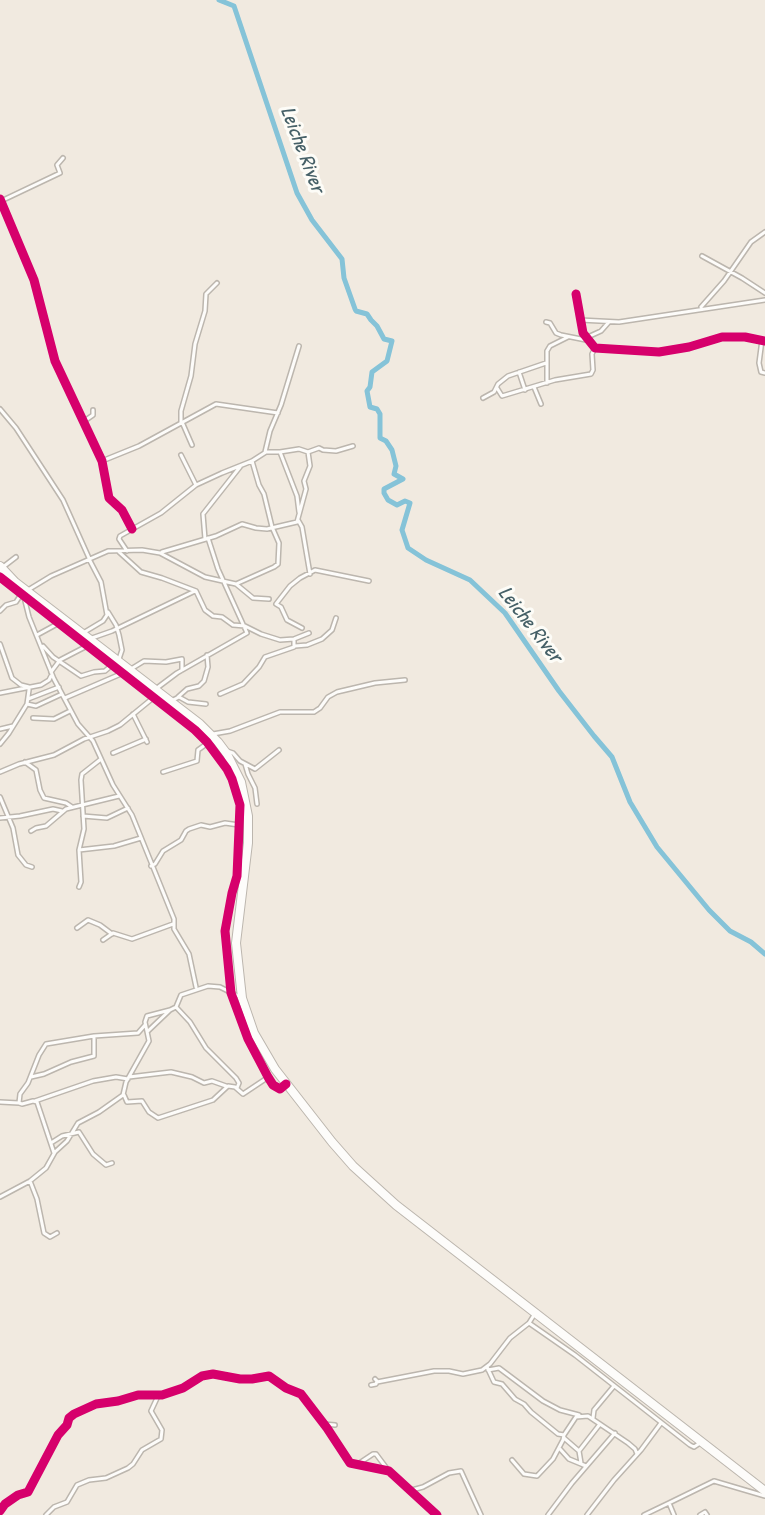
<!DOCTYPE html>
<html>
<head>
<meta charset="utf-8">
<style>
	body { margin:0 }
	canvas { display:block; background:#f1eae0 }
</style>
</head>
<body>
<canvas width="765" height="1515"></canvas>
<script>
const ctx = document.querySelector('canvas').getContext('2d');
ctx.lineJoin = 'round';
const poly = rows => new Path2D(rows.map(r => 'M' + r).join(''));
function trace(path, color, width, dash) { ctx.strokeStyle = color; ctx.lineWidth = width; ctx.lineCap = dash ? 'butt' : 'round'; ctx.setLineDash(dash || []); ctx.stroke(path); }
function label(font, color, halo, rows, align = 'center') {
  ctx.font = font + ' "Patrick Hand",sans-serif'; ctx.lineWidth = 6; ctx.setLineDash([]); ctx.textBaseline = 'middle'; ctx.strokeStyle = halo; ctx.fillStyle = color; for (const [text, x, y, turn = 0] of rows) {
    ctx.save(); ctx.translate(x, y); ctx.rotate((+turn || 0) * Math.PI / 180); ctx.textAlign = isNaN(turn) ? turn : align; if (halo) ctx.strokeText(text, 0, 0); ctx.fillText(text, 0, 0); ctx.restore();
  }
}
trace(poly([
	[219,0,234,6,297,193,312,220,342,259,344,278,355,309,356,311,367,314,371,320,377,326,384,339,392,341,387,361,372,372,370,387,367,391,370,407,377,409,380,414,380,438,386,441,392,450,396,466,394,474,403,479,384,489,384,493,388,500,397,505,405,501,410,503,402,530,408,548,426,560,470,580,505,613,559,691,594,736,612,757,630,802,657,847,709,910,730,931,751,942,765,954]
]), '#85c3d8', 5);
const street = poly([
	[0,199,34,280,55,361,102,461,109,498,122,510,132,529],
	[1,201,60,173,57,165,63,158],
	[702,256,742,278,765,293],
	[576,294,583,333,595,348,659,352,689,347,722,337,745,337,765,341],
	[701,307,724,281,751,242,765,232],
	[580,320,619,322,765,300],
	[546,322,550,323,556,333,561,335,586,340],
	[584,336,590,336,601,331,609,322],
	[762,340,759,363,761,372,765,373],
	[519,372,525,390],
	[547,383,547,351,550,346,568,337],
	[534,387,541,404],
	[497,388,502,396,555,380,591,374,593,370,592,354,595,348],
	[483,398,494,392,498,384,508,376,546,363],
	[0,409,16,428,63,500,89,558],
	[83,422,93,415,93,410],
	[181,422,181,411,191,376,195,344,205,311,206,294,217,283],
	[182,422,192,445],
	[265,452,270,431,281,405,299,346],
	[280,452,297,496,299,512],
	[181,455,196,485],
	[102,461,139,446,216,404,278,413],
	[298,520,302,527,310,574],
	[205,539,203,514,240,467],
	[127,551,119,539,120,536,161,513,196,485,222,473,252,461,266,452,280,452,299,449,308,452,319,448,323,450,336,451,353,446],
	[119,552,141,572,162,578,196,591,205,610,213,616,222,617,233,625,245,626,261,634,280,640,294,639,309,633],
	[162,552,216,536,242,524,256,528,267,529,297,522,306,489,304,481,310,466,308,452],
	[3,567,16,557],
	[0,577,195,730,207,742,227,769,232,779,240,805,237,876,232,893,225,931,231,993,248,1039,268,1077,273,1085,279,1088,282,1089,285,1085],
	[236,584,253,598,269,599],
	[28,590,51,576,108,551,142,550,160,553,205,577,236,584,274,567,278,564,279,543,272,527,264,494,259,485,252,461],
	[24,597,29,617,54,679,78,724,93,741,113,785,132,815,174,919,174,929,189,954,196,987],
	[0,611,6,605,16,602,22,593],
	[108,612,116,625,119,635,122,650,119,659],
	[302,628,287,620,281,607,276,604,290,586,300,578,315,570,369,581],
	[83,633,103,621,107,615,101,582,89,559],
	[37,635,59,623],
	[92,638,112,631,195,591],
	[0,644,12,678,21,685,29,687,29,690,27,704,9,733,0,744],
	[43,646,53,657,81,676,94,672,105,671,112,665],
	[295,646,307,645,322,639,332,630,336,618],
	[131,669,144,661,166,662,182,659,182,670],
	[51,672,60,660,87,646],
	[157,688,177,673,247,633,218,569,208,538],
	[0,693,41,685,49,680,51,676],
	[220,694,243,684,259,667,265,657,294,647,294,639],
	[178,697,187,689,199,686,204,681,208,667,207,655],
	[65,698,123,673],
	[28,699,59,687],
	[173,700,179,697,188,702,206,704],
	[27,704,36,706,62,694],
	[133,714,147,742],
	[33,718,54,719,70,711],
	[0,729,13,726],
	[213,734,230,731,280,712,314,712,320,708,328,697,337,692,375,683,405,680],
	[227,751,233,753,240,761,255,769,279,750],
	[113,753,146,739],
	[25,762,36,770,40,790,44,798,66,803,72,807],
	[245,764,248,774,255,788,257,804],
	[0,772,19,764,54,755,84,739,108,731,120,725,153,698],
	[163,772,197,761,198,750,205,745,206,741],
	[0,797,13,828,18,855,26,865,32,867],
	[83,816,107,818,128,808],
	[0,818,20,816,53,809,62,811],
	[31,831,36,828,46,826,66,809,119,796],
	[79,850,114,846,141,838],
	[151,866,155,864,163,851,181,840,186,831,189,829,201,825,210,827,225,823,239,825],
	[79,887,81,882,79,850,84,829,81,780,82,774,101,759],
	[77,928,88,920,100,925,112,934],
	[103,940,113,933,132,939,173,924],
	[176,1007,190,1022,206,1048,236,1078,239,1083,237,1088],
	[148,1031,170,1010],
	[31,1077,44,1074,71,1062,94,1056,94,1036,138,1033,145,1025],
	[129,1077,171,1072,192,1077,204,1083,212,1081,226,1086],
	[124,1095,127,1102,142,1101,149,1112,158,1118,213,1100,228,1086,235,1087,243,1094,267,1078],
	[35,1101,93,1081,116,1077,128,1079],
	[0,1102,19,1103,20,1094,28,1083,39,1055,46,1044,94,1036],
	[19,1103,22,1104,33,1101,37,1102,54,1153],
	[51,1143,62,1136,79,1132,93,1154,106,1165,112,1163],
	[30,1181,37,1199,44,1233,50,1237,57,1233],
	[0,1197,30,1181,46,1168,55,1152,67,1141,78,1123,99,1112,123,1095,126,1082,149,1041,145,1022,147,1016,170,1010,176,1007,181,995,208,986,220,987,240,997],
	[529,1323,575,1355,690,1445,694,1447,700,1443],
	[487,1367,494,1382,502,1384,515,1399,524,1404,531,1412,558,1434,564,1435,576,1417,588,1416,628,1443,635,1449,637,1454],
	[488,1370,499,1368,543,1401,560,1410,579,1415],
	[377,1382,434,1371,449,1371,463,1374,482,1370,490,1364,510,1338,529,1323,534,1315],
	[371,1385,376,1384,377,1381,375,1379],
	[593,1418,594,1410,614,1386],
	[324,1424,335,1425],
	[564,1438,579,1451,581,1463],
	[560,1449,569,1459,586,1466],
	[579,1451,600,1424],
	[512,1460,524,1474,537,1476,553,1459,563,1440,564,1435],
	[358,1464,373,1454,376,1454,388,1470],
	[412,1490,423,1487,449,1473,461,1471,481,1515],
	[0,1511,5,1504,18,1495,28,1492,58,1435,67,1425,69,1418,74,1414,96,1404,118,1401,138,1395,162,1395,183,1388,202,1376,213,1374,240,1379,252,1379,269,1376,286,1388,301,1394,327,1428,350,1463,389,1471,437,1515],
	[46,1515,54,1507,67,1502,77,1485,89,1480,106,1478,128,1468,133,1464,142,1450,161,1439,162,1430,151,1411,158,1396],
	[548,1515,572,1483,615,1433],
	[587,1515,614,1480,641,1450,661,1423],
	[644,1515,669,1503],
	[674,1515,669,1503,714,1481,765,1496],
	[700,1515,705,1512,707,1515]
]);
const highway = poly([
	[0,566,15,582,200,724,218,742,227,754,241,782,248,816,248,843,236,943,242,998,254,1033,275,1069,332,1142,353,1166,396,1205,765,1491]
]);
trace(street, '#bcb6ae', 6);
trace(highway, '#bcb6ae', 10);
trace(street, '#fdfcfa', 3);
trace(highway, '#fdfcfa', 8);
trace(poly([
	[0,199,34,280,55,361,102,461,109,498,122,510,132,529],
	[576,294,583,333,595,348,659,352,689,347,722,337,745,337,765,341],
	[0,577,195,730,207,742,227,769,232,779,240,805,237,876,232,893,225,931,231,993,248,1039,268,1077,273,1085,280,1089,286,1084],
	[0,1511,5,1504,18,1495,28,1492,58,1435,67,1425,69,1418,74,1414,96,1404,118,1401,138,1395,162,1395,183,1388,202,1376,213,1374,240,1379,252,1379,269,1376,286,1388,301,1394,327,1428,350,1463,389,1471,437,1515]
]), '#d6006c', 9);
label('italic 21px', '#466067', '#fdfcf7', [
	["Leiche River",302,150,69],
	["Leiche River",530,625,52]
]);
</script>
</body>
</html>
